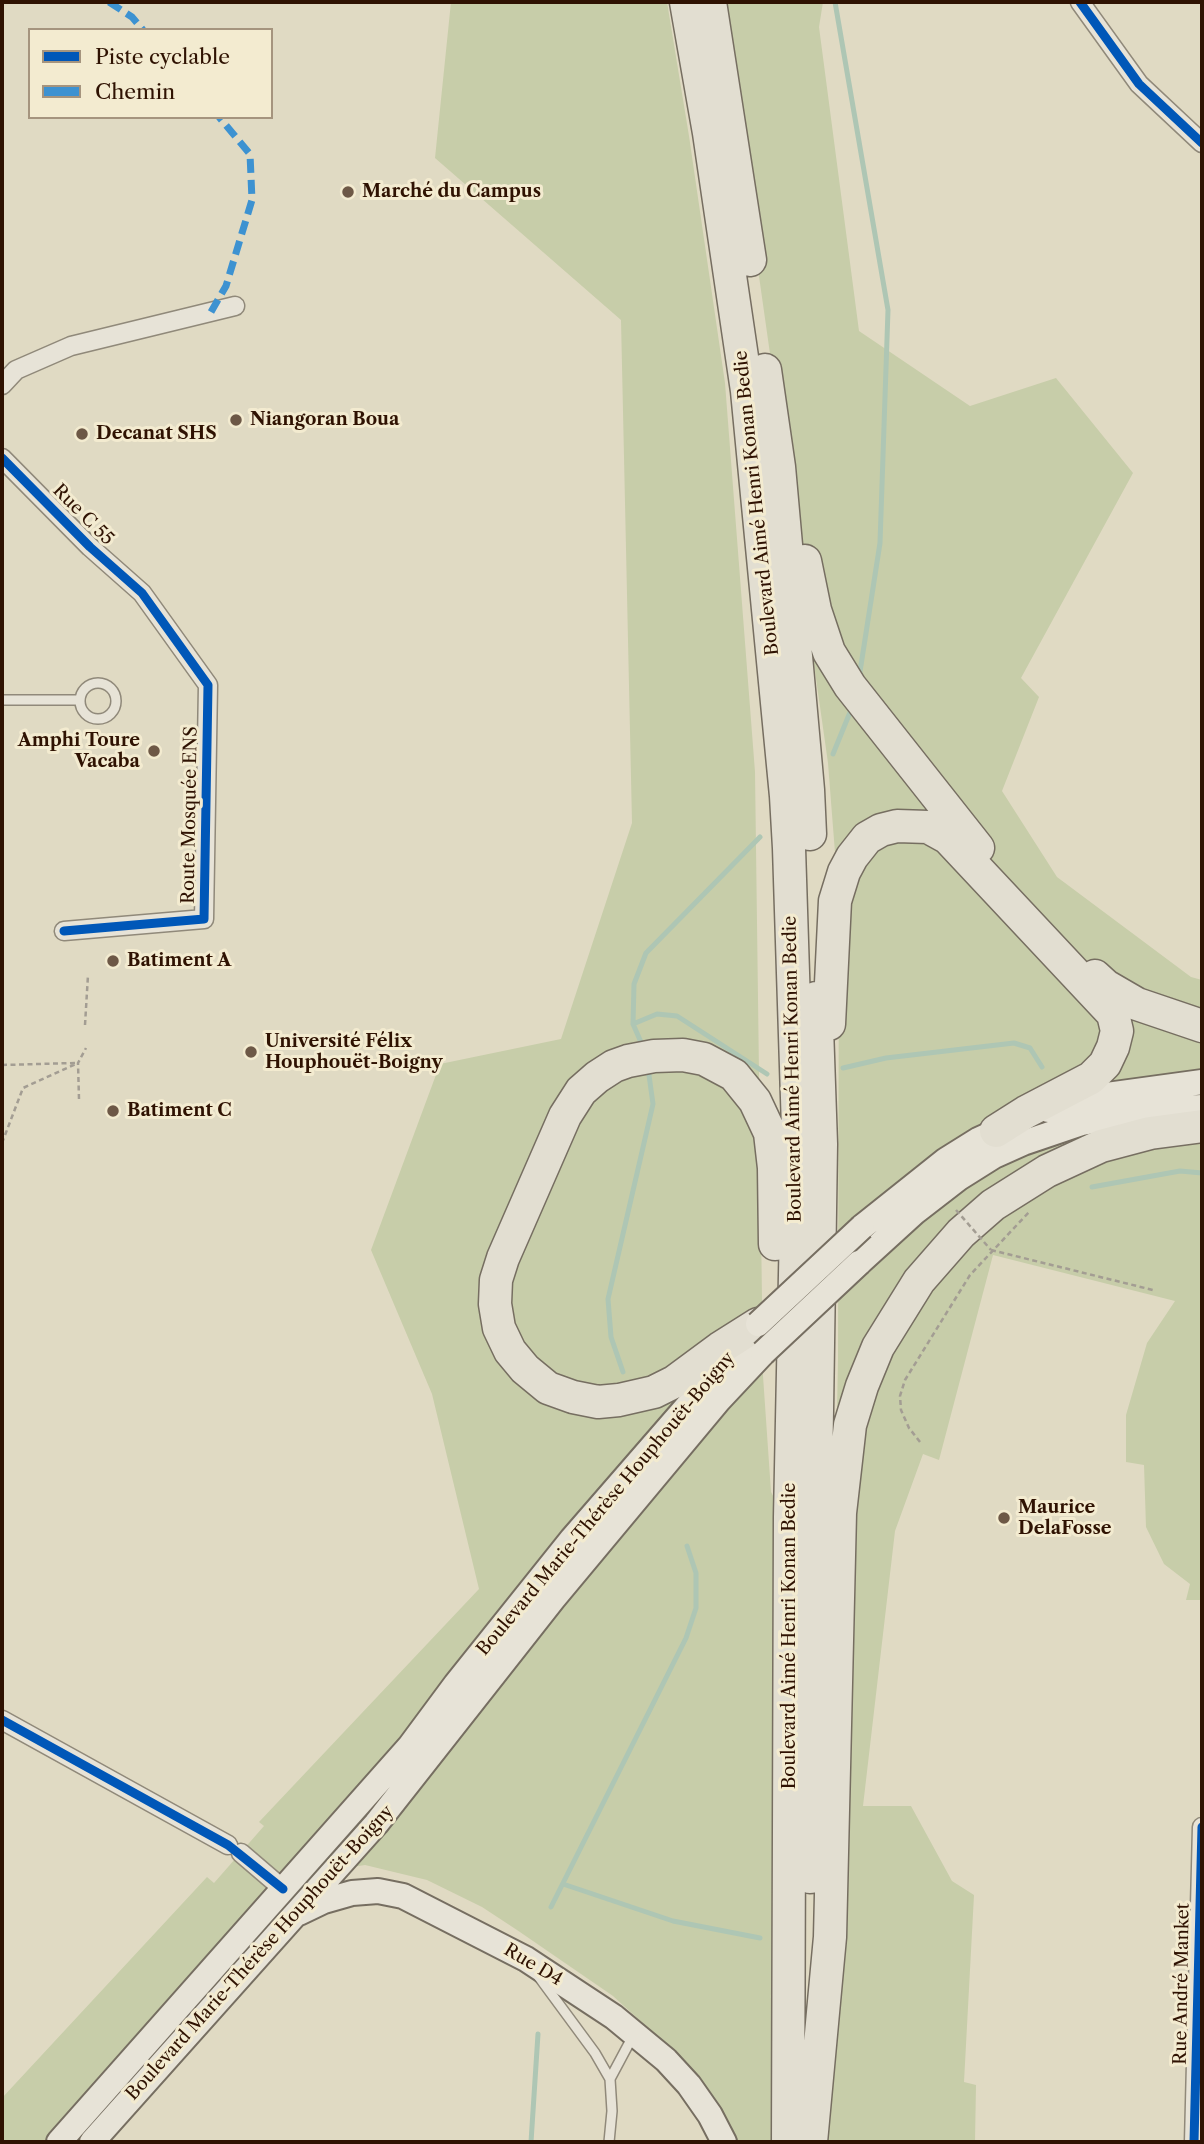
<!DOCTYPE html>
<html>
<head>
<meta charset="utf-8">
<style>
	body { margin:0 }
	#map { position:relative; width:1204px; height:2144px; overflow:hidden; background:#e0dac3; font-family:"Libre Caslon Text",serif }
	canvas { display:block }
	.frame { position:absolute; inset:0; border:4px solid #2f1202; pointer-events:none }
	.legend { position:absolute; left:28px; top:28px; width:245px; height:91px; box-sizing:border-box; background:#f3ebd0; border:2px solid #a5947e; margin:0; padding:9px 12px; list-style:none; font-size:21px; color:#2f1202 }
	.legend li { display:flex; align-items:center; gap:14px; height:35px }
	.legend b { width:35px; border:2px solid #a5947e }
</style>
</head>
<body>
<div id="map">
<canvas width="1204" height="2144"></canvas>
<div class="frame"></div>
<ul class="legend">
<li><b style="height:9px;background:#0057b8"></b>Piste cyclable</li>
<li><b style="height:9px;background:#3d92d1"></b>Chemin</li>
</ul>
</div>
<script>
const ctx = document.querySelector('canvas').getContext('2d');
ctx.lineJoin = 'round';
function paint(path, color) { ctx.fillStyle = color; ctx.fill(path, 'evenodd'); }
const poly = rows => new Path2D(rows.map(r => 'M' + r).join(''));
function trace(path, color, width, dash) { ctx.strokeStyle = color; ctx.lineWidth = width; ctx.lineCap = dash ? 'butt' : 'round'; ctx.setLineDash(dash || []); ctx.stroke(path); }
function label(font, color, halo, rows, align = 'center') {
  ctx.font = font + ' "Libre Caslon Text",serif'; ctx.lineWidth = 6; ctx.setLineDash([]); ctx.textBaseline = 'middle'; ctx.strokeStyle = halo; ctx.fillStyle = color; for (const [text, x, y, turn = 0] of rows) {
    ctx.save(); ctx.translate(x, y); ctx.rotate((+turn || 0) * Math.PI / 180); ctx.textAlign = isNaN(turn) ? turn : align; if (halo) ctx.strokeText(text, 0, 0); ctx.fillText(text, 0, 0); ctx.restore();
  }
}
paint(poly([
	[451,2,667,2,689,136,725,383,755,772,763,1376,771,1492,780,1509,780,2142,735,2142,693,2077,660,2039,613,1996,517,1930,482,1907,427,1880,365,1865,333,1870,294,1892,173,2039,69,2142,2,2142,2,2098,207,1877,214,1883,264,1826,259,1822,479,1589,432,1394,371,1250,440,1064,561,1039,632,823,621,320,435,158],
	[717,2,823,2,819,27,859,331,970,406,1056,378,1133,473,1021,678,1039,697,1002,791,1057,877,1191,977,1202,980,1202,1600,1186,1600,1190,1584,1164,1564,1146,1527,1144,1465,1126,1462,1126,1415,1147,1343,1175,1301,993,1255,939,1460,923,1454,895,1531,863,1806,911,1806,952,1881,974,1895,964,2082,976,2085,975,2142,823,2142,838,1359,839,904,828,763,738,128]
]), '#c7cda9');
trace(poly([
	[835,2,888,310,880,543,859,678],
	[833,754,853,705],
	[633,1024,657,1014,677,1016,767,1074],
	[644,1049,633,1024,634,984,646,953,760,837],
	[843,1068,886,1058,1014,1043,1030,1048,1042,1067],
	[1092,1187,1180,1171,1202,1173],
	[623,1372,611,1337,608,1299,653,1104,648,1068],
	[563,1884,673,1921,760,1938],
	[551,1907,686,1638,696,1608,696,1573,687,1546],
	[531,2142,538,2034]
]), '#aec6b4', 5);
const service = poly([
	'80 701a18 18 0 1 1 36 0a18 18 0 1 1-36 0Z',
	[2,700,80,700],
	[539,1977,595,2053,610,2079,612,2111,609,2142],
	[610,2079,634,2034]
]);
const minor = poly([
	[1080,2,1139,84,1202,143],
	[2,385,16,370,71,346,235,306],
	[2,458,90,547,142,593,208,685,204,919,64,931],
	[2,1720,228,1845],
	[241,1853,283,1889],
	[1194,2142,1202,1827]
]);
const secondary = poly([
	[1048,1110,1107,1095,1202,1082],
	[862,1227,946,1160,978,1140,1011,1125],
	[859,1263,915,1212,959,1178,994,1156,1023,1143,1082,1123,1152,1110,1202,1107],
	[299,1913,324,1901,352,1893,378,1891,403,1896,526,1959,614,2017,666,2060,689,2085,710,2115,724,2142],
	[59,2142,410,1746,456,1684,572,1539,743,1342],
	[92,2142,376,1824,553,1599,718,1401,763,1353]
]);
const motorway = poly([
	[686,2,709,133,747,391,786,796,789,848,798,1129,790,1517,788,2142],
	[710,2,750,260],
	[765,370,779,467,808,790,810,834],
	[805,561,815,610,829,652,850,686,978,848],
	[1095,976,1106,986,1137,1004,1202,1026],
	[829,1024,835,901,844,872,852,857,867,838,881,830,897,826,928,827,948,838,1113,1014,1117,1031,1113,1047,1105,1064,1091,1078,1026,1112,996,1131],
	[758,1324,720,1348,674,1382,654,1392,619,1400,598,1402,573,1397,548,1388,525,1369,510,1351,499,1328,495,1304,496,1280,503,1258,565,1116,581,1091,597,1077,614,1066,628,1061,654,1056,683,1055,704,1059,734,1075,755,1101,770,1133,774,1168,775,1244],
	[810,1877,821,1144,816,998],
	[811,2142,830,1937,840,1513,850,1425,862,1386,878,1347,919,1281,961,1233,993,1205,1047,1171,1101,1146,1150,1133,1202,1126]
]);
trace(service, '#90897a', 12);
trace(minor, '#90897a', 21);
trace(secondary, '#766e61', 28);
trace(motorway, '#766e61', 35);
trace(poly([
	[85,1025,88,975],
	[2,1065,75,1063],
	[79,1099,78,1063,86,1048],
	[2,1143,23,1088,78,1063],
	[991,1250,1153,1290],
	[920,1442,909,1428,901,1410,900,1396,905,1380,970,1275,1030,1211]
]), '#a39d93', 2.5, [5, 3.5]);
trace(service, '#e7e3d7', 9);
trace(minor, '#e7e3d7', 18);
trace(secondary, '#e7e3d7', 24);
trace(motorway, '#e2ded1', 32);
const secondaryBridge = poly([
	[758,1324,862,1227],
	[763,1353,859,1263]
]);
trace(secondaryBridge, '#766e61', 28, []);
trace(poly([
	[956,1210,991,1250]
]), '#a39d93', 2.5, [5, 3.5]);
trace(secondaryBridge, '#e7e3d7', 24);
trace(poly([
	[109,2,132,17,143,30],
	[211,312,226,286,252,200,250,154,219,117]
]), '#3d92d1', 7, [14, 7]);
trace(poly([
	[1080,2,1139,84,1202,143],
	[2,458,90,547,142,593,208,685,204,919,64,931],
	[2,1720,228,1845,283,1889],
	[1194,2142,1202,1827]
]), '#0057b8', 9);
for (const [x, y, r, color] of [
	[348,192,7,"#6d5846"],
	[236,420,7,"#6d5846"],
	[82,434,7,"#6d5846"],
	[154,751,7,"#6d5846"],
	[113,961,7,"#6d5846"],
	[251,1052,7,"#6d5846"],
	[113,1111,7,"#6d5846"],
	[1004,1518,7,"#6d5846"]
]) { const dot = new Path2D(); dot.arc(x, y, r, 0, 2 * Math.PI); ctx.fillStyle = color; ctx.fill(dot); trace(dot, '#f3ebd0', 2.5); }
label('bold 18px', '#2f1202', '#f3ebd0', [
	["Marché du Campus",362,192],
	["Niangoran Boua",250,420],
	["Decanat SHS",96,434],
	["Amphi Toure",140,741,"right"],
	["Vacaba",140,762,"right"],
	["Batiment A",127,961],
	["Université Félix",265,1042],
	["Houphouët-Boigny",265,1063],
	["Batiment C",127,1111],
	["Maurice",1018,1508],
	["DelaFosse",1018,1529]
], 'left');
label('18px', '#2f1202', '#f3ebd0', [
	["Boulevard Aimé Henri Konan Bedie",757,503,-96],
	["Rue C 55",83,515,45],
	["Route Mosquée ENS",190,815,-89],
	["Boulevard Aimé Henri Konan Bedie",793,1069,-91],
	["Boulevard Marie-Thérèse Houphouët-Boigny",606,1504,-50],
	["Boulevard Aimé Henri Konan Bedie",790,1636,-90],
	["Boulevard Marie-Thérèse Houphouët-Boigny",260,1953,-48],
	["Rue D4",533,1965,31],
	["Rue André Manket",1182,1984,-89]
]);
</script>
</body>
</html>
